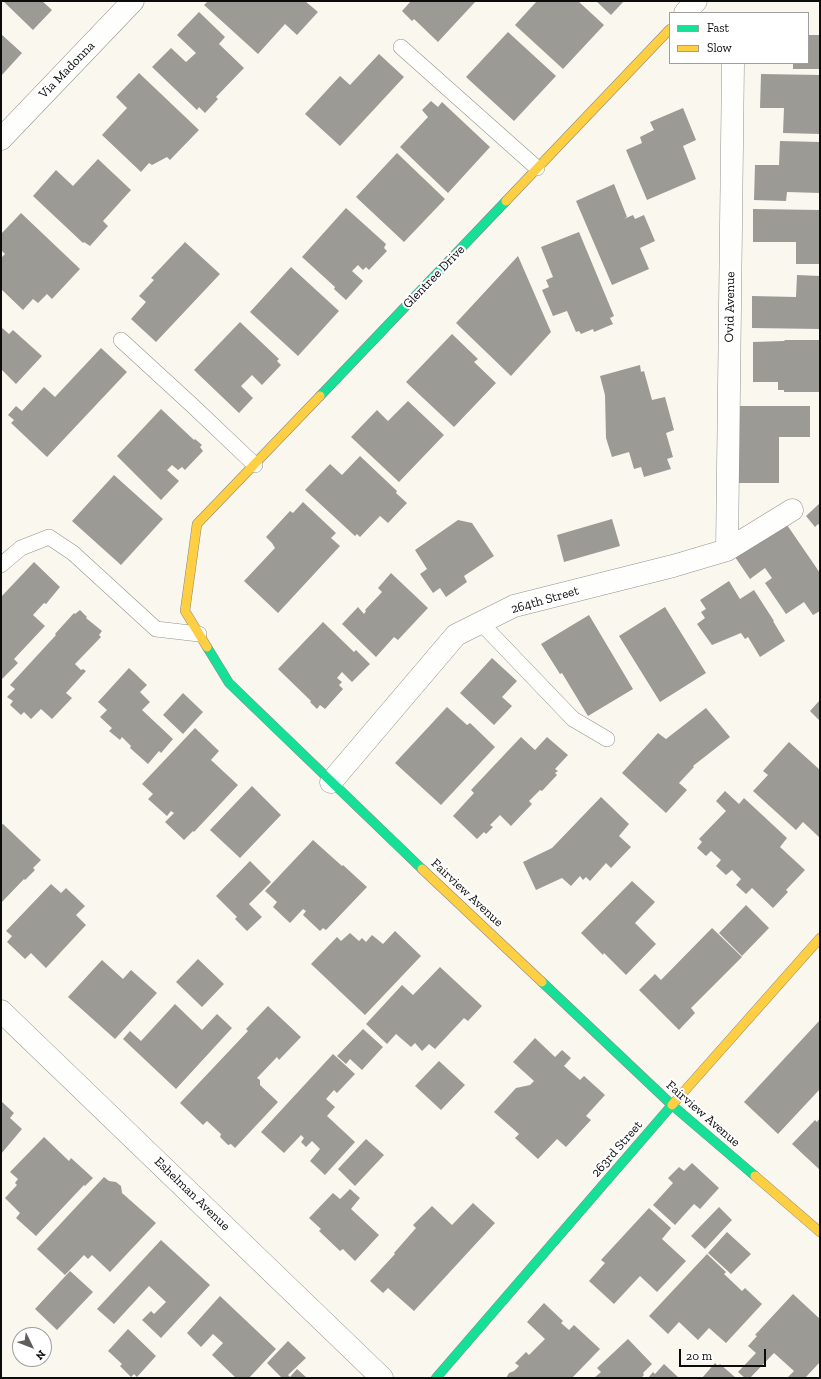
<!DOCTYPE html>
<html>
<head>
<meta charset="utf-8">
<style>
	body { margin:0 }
	#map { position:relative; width:821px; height:1379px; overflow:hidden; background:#faf7ef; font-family:"Zilla Slab",serif }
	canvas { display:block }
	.frame { position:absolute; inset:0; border:2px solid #0c0c0c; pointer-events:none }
	.legend { position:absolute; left:669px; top:12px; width:140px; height:52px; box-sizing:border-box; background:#fff; border:1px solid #9e9e9e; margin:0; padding:5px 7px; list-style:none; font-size:12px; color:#0c0c0c }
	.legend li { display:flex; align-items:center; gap:8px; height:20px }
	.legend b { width:20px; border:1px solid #9e9e9e }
	.north { position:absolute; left:12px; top:1327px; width:40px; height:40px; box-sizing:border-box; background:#fff; border:1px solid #9e9e9e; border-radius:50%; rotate:133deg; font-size:11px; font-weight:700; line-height:16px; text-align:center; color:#0c0c0c }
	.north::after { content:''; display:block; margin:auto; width:14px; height:18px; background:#5f5e5b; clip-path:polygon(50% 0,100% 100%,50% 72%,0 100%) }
	.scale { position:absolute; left:679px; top:1349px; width:87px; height:18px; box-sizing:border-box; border:2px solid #0c0c0c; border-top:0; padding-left:5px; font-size:12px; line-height:14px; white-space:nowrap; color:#0c0c0c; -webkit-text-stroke:3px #fff; paint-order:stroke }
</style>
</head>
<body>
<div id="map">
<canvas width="821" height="1379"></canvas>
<div class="frame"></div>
<ul class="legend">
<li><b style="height:5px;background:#16e098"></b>Fast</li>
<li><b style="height:5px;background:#ffcf43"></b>Slow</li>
</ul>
<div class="north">N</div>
<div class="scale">20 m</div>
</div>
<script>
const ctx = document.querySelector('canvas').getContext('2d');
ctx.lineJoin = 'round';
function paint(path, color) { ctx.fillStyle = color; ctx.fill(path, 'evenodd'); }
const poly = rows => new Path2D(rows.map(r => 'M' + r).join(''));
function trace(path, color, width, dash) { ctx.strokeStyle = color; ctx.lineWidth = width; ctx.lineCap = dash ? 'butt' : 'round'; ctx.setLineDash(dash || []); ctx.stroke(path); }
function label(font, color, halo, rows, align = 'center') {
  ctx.font = font + ' "Zilla Slab",serif'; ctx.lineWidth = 4; ctx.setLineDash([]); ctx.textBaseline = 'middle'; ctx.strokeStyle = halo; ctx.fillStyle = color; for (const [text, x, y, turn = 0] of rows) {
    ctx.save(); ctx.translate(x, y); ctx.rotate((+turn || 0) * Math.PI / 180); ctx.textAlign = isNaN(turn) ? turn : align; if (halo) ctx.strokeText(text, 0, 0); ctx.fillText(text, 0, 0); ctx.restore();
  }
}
paint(poly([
	[3,1,42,1,52,10,33,30],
	[208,1,305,1,318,12,297,35,285,24,258,54,204,5],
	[411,1,476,1,438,42,414,19,412,21,402,11],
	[537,1,578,1,604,25,563,69,515,25],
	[596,1,624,1,611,15],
	[199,12,225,37,219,44,244,68,216,97,218,99,205,113,199,107,197,110,152,67,171,48,186,62,196,53,177,35],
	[508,32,556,76,514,121,466,77],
	[1,34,22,53,1,76],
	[808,35,820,35,820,69,793,69,793,63,808,63],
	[379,54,404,77,340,146,305,114,340,76,350,85],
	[139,73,199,130,170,160,167,157,152,165,149,163,141,172,102,135,127,108,116,97],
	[761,74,820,75,820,134,783,133,784,108,760,108],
	[431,101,438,107,442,102,490,147,448,193,400,147,428,117,422,110],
	[683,108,696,140,683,146,696,179,647,200,626,150,642,143,640,137,654,130,650,122],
	[780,141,820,142,820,193,787,192,786,201,754,200,755,165,779,165],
	[397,153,445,199,404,242,356,197],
	[98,159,131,190,103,221,108,226,90,246,84,242,83,243,33,196,56,170,73,186],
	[614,184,627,217,624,219,633,215,635,219,644,215,655,241,640,248,649,269,612,285,576,201],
	[346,208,386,244,384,248,387,251,369,270,366,267,363,270,358,265,352,271,363,281,346,300,334,289,335,287,302,257],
	[753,209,820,210,820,264,796,264,796,242,753,242],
	[21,213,80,269,52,299,47,294,38,303,33,299,23,310,1,289,1,258,5,254,1,250,1,234],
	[579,232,614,316,610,318,613,324,594,332,593,329,581,334,579,331,576,332,567,311,553,316,542,290,549,287,546,280,553,277,541,247],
	[185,242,220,274,156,342,131,319,146,302,139,296,154,280,151,278],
	[518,256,551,332,511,376,456,323],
	[291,267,339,311,298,356,250,312],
	[797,275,820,276,820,329,752,328,752,296,796,297],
	[240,322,279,359,277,361,281,365,262,385,252,375,241,386,253,398,239,413,194,370],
	[1,327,9,334,13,330,42,356,16,384,1,369],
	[452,334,478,359,474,362,496,383,454,427,406,382],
	[785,340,820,340,820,392,784,392,784,390,778,390,778,382,753,382,753,342,784,341],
	[101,348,127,372,47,457,11,423,14,420,8,415,16,406,22,411,44,387,55,397],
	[640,365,641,372,644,371,652,400,665,397,674,430,666,433,673,457,667,459,671,469,644,477,641,467,634,469,629,452,612,457,606,438,605,395,600,376],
	[408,401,444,435,399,482,351,437,377,410,388,421],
	[738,406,810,406,810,437,779,437,779,483,738,483],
	[161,409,194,440,195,439,202,445,200,447,203,451,185,470,182,467,178,470,172,465,167,470,179,481,161,500,117,456],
	[360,456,397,491,396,493,407,503,388,523,380,516,360,537,357,534,355,536,305,490,330,464,342,475],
	[114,475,163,519,121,565,72,521],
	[303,502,336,533,331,538,340,546,278,613,244,581,275,548,272,543,266,537,290,511,293,513],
	[820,503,820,526,818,524,815,527,806,516],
	[612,519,620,546,564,562,557,535],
	[458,520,472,523,494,556,464,576,467,582,446,597,440,588,433,593,420,574,427,569,415,550],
	[785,522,820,573,820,611,813,615,804,602,786,614,765,583,772,578,765,568,750,579,735,557],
	[34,562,60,587,46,604,44,603,33,615,45,626,14,659,18,663,2,679,1,678,1,597],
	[391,573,428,608,398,640,394,637,376,657,342,624,358,607,364,614,366,611,365,610,382,592,378,588],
	[729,581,740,599,754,590,774,621,773,621,785,641,760,657,748,637,745,639,741,633,712,645,697,624,705,618,701,612,706,609,700,600],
	[665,607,706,673,660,702,619,636],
	[80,610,87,617,86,618,102,631,99,635,101,637,75,664,81,670,83,669,86,671,66,693,72,698,52,719,41,709,31,719,24,712,21,715,10,705,13,701,7,697,15,689,10,685,56,635,55,634,74,613,75,614],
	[589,615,633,689,588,716,562,673,560,674,541,644],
	[323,622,354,652,356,650,370,664,352,682,342,672,337,678,342,682,339,685,343,689,325,709,320,705,317,709,310,702,311,701,278,669],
	[492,658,517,681,502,697,512,706,494,725,460,693],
	[129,668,147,685,140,692,150,702,142,710,173,739,161,753,159,751,148,764,130,748,131,746,122,737,120,740,109,731,112,728,100,717,107,710,98,702],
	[183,693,203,712,183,734,163,715],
	[820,700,820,721,810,711],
	[447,707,467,725,470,723,495,747,441,805,395,763],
	[706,708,730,737,693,766,694,767,679,783,687,790,666,813,622,773,658,733,666,739],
	[195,728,219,751,211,760,238,785,194,832,193,831,184,840,165,822,174,813,171,811,167,816,148,799,153,794,142,784],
	[521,737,535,750,547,737,568,755,555,769,558,771,555,773,557,775,542,791,540,790,529,801,532,804,511,826,500,815,490,825,493,827,486,834,484,832,477,839,453,816,474,793,471,790],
	[789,742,820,770,820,838,803,822,796,830,753,791,768,775,763,771],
	[252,786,281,815,240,858,210,830],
	[725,791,739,804,744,798,787,838,780,847,805,870,786,890,788,892,773,908,752,888,746,894,736,885,741,879,732,870,726,875,716,866,721,860,711,851,706,856,697,848,702,842,699,839,726,811,716,801],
	[601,797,629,824,619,836,631,847,611,868,606,863,590,881,586,877,583,880,580,876,571,886,562,878,536,890,523,862,552,848],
	[3,824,41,860,33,868,35,870,25,880,24,879,1,903,1,825],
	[313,840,342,866,343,865,367,887,326,930,323,928,320,931,303,915,306,911,303,909,290,923,273,907,277,902,265,891],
	[250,861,271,882,249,904,262,917,247,931,235,919,237,917,216,896],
	[632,881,655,902,635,923,656,944,626,975,604,953,603,955,581,933],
	[51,884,61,893,66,888,85,906,76,915,86,925,46,968,31,953,25,959,7,942,12,936,6,931],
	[746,905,769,928,742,956,719,933],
	[712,928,742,957,691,1008,695,1013,679,1030,639,990,655,974,661,980],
	[395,931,421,956,365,1015,311,964,337,937,341,941,350,933,359,941,362,938,366,942,372,935,383,944],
	[198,959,224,984,202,1007,176,982],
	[102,960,123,979,131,970,157,993,115,1039,68,997],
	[440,967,482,1006,468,1021,464,1018,435,1049,429,1044,422,1051,415,1043,411,1047,396,1034,387,1044,366,1024,402,985,413,995],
	[175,1004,202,1030,217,1014,232,1028,176,1089,123,1039,130,1031,141,1041],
	[268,1006,301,1037,279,1060,277,1057,257,1078,260,1080,260,1085,278,1102,235,1148,231,1144,228,1145,220,1137,221,1134,207,1121,203,1125,180,1103,248,1031,246,1029],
	[820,1020,820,1089,778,1134,744,1102],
	[363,1029,383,1047,362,1070,350,1059,346,1064,337,1056],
	[535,1038,555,1057,562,1050,571,1058,564,1066,580,1080,584,1076,605,1095,586,1116,591,1120,566,1147,557,1139,538,1159,515,1138,519,1134,494,1112,516,1088,530,1085,534,1081,513,1062],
	[333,1054,355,1074,337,1093,334,1090,326,1099,335,1107,327,1116,355,1142,325,1175,310,1161,320,1149,312,1141,306,1147,301,1142,304,1138,301,1135,284,1153,261,1132],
	[439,1061,465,1085,441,1110,415,1086],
	[1,1101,14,1113,10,1118,22,1129,1,1154],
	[820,1118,820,1170,792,1144,815,1120,817,1122],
	[44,1137,69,1161,71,1158,93,1178,85,1186,84,1185,36,1236,16,1218,20,1213,5,1198,17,1185,15,1183,18,1179,10,1172],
	[366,1139,384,1155,355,1186,338,1169],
	[692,1163,719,1188,700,1209,694,1204,675,1225,653,1205,673,1183,668,1178,679,1167,684,1171],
	[104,1177,109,1181,116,1182,121,1186,122,1193,156,1223,110,1272,92,1255,88,1259,84,1255,65,1275,37,1249],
	[350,1189,360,1198,351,1209,379,1235,355,1261,343,1249,340,1251,319,1231,321,1229,309,1218,333,1193,340,1199],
	[473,1203,495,1223,414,1311,388,1288,383,1293,370,1281,395,1254,394,1253,416,1228,413,1225,432,1206,452,1225],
	[719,1207,732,1220,705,1249,691,1236],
	[649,1208,671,1228,662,1239,686,1261,657,1292,640,1276,614,1304,589,1281,605,1263,601,1260],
	[727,1232,751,1254,731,1274,708,1253],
	[161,1240,210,1285,161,1338,142,1320,151,1311,154,1314,166,1302,149,1286,114,1324,97,1309],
	[707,1254,726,1272,724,1274,742,1291,745,1288,762,1304,726,1343,709,1328,698,1340,679,1322,668,1334,649,1316],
	[70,1271,93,1292,57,1330,35,1309],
	[793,1294,820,1319,820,1362,805,1378,787,1378,794,1371,774,1353,750,1378,745,1378,738,1372,756,1353,748,1346,757,1336,755,1335],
	[220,1296,276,1349,249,1378,236,1378,212,1355,223,1343,213,1334,201,1347,187,1333],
	[544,1303,563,1321,561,1323,569,1330,574,1325,600,1349,572,1378,506,1378,509,1373,514,1371,519,1366,515,1363,526,1352,529,1355,545,1339,527,1322],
	[128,1329,156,1356,137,1377,134,1374,131,1377,120,1366,122,1364,108,1351],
	[628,1339,652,1364,643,1373,644,1375,641,1378,594,1378,601,1372,597,1368],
	[288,1341,306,1358,288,1375,290,1377,297,1369,307,1378,282,1378,267,1363],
	[715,1363,718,1366,720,1364,736,1378,702,1378],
	[664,1364,679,1378,648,1378,653,1372,655,1374]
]), '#9c9a95');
const lane = poly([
	[401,47,537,168],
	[121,340,194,407,255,465],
	[1,565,21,548,49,537,73,553,156,629,199,634],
	[481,623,573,719,607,739]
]);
const street = poly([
	[685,13,696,1],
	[1,139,133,1],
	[727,550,733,64],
	[331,782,456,635,514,606,673,566,727,550,792,510],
	[1,1011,382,1378]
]);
const fast = poly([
	[320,396,506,201],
	[207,647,229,683,422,869],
	[542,982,672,1105,755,1176],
	[436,1378,672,1105]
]);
const slow = poly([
	[506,201,670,29],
	[207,647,185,611,197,524,320,396],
	[422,869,542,982],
	[672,1105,820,938],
	[755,1176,820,1232]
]);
trace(lane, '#93928e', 16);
trace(street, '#93928e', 23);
trace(fast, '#8a8885', 10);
trace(slow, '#8a8885', 10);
trace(lane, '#fefefd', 15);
trace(street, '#fefefd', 22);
trace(fast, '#16e098', 9);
trace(slow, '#ffcf43', 9);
label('13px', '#0c0c0c', '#fff', [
	["Via Madonna",67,70,-46],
	["Glentree Drive",434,277,-46],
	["Ovid Avenue",730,307,-89],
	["264th Street",545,600,-16],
	["Fairview Avenue",467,893,43],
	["Fairview Avenue",703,1114,41],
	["263rd Street",617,1149,-49],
	["Eshelman Avenue",192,1194,44]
]);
</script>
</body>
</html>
